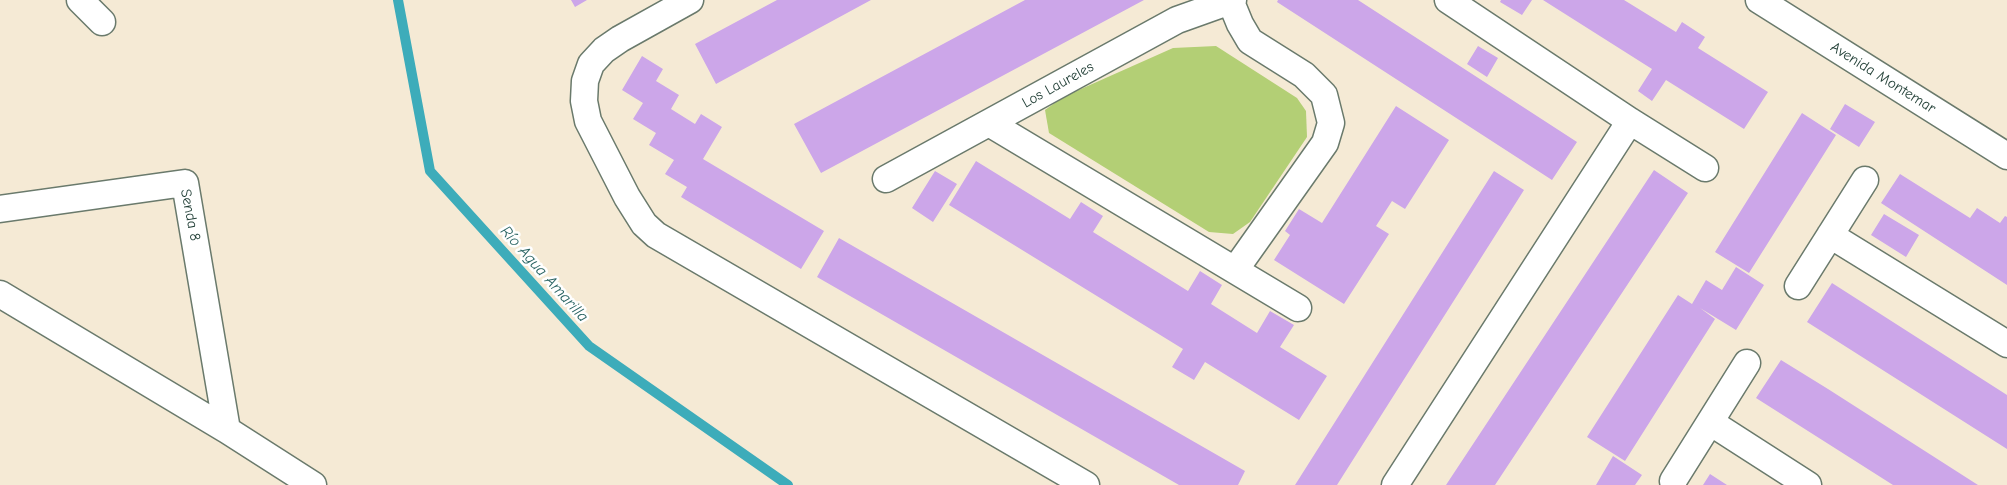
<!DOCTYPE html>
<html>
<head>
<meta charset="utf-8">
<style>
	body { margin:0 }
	canvas { display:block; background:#f5ead5 }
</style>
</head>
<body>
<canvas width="2007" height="485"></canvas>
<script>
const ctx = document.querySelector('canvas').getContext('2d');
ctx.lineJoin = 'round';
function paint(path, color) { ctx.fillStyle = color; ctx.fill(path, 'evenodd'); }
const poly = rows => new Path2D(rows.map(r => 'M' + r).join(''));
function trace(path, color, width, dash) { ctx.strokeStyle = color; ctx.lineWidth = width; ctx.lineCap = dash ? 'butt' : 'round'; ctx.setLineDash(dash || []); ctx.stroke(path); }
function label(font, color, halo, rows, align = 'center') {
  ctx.font = font + ' "Comic Neue",sans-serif'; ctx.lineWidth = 5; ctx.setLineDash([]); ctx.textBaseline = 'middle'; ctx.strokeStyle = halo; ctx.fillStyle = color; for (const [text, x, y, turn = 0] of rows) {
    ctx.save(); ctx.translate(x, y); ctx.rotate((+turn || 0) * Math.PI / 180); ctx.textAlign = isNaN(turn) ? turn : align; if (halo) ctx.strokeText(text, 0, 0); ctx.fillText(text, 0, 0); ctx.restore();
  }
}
paint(poly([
	[1216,46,1297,98,1306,111,1307,137,1250,222,1233,234,1209,232,1049,133,1045,110,1063,97,1173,48]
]), '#b3cf75');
trace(poly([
	[398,0,430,171,589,346,788,485]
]), '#3dacba', 10);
paint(poly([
	[571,0,587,0,575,7],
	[777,0,871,0,716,84,695,44],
	[1025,0,1144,0,821,173,794,124],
	[1278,0,1358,0,1577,142,1552,180,1277,2],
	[1501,0,1532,0,1522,15,1500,2],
	[1543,0,1624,0,1676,32,1682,22,1705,37,1698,48,1768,92,1744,129,1666,80,1652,101,1638,91,1652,69],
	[1478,46,1498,58,1487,77,1467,64],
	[642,56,663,69,656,81,679,95,671,109,695,124,701,114,722,127,703,159,824,231,801,269,681,197,687,187,665,174,674,160,649,145,656,133,633,119,643,103,622,90],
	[1845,104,1875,122,1859,147,1830,129],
	[1396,106,1449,140,1405,209,1392,201,1376,226,1389,234,1344,304,1274,260,1290,235,1285,231,1299,209,1322,223],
	[1802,113,1836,135,1749,273,1715,252],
	[976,161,1070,219,1081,202,1103,216,1093,232,1188,291,1200,271,1222,285,1211,304,1257,333,1270,311,1294,325,1280,347,1327,376,1299,420,1205,362,1194,380,1172,367,1183,349,949,205],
	[1654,170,1688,193,1495,485,1446,485],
	[935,171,957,184,933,222,912,208],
	[1494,171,1524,190,1337,485,1295,485],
	[1900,174,1970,218,1977,208,2000,223,2005,216,2007,217,2007,285,1881,203],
	[1884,214,1919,235,1906,257,1871,235],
	[839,238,1245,471,1238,485,1179,485,817,277],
	[1736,267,1764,285,1736,330,1700,308,1715,319,1625,461,1587,437,1678,295,1692,304,1706,280,1722,290],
	[1832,283,2007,395,2007,449,1807,322],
	[1781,360,1828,389,1978,485,1893,485,1756,398],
	[1613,456,1642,475,1635,485,1596,485],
	[1710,474,1727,485,1703,485]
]), '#cca6e9');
const street = poly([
	[80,0,102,22],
	[690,0,620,39,604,50,591,64,585,81,584,101,588,121,627,197,644,224,656,235,1086,485],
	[1448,0,1630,121,1705,168],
	[1759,0,2007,156],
	[1231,2,1240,24,1250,41,1304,75,1324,95,1331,123,1325,143,1235,270],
	[989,123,1298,308],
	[886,179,1177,20,1233,0],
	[0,209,185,183,227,430],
	[1830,235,2007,344],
	[1798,286,1865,180],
	[0,294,227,430,313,485],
	[1710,422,1808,485],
	[1673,481,1747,363],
	[1395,485,1630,121]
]);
trace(street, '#6a7a6c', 29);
trace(street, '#fff', 26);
label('15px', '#1f3d34', '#fff', [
	["Avenida Montemar",1883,78,32],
	["Los Laureles",1058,85,-29],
	["Senda 8",190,215,79]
]);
label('italic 16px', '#2a6463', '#fff', [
	["Río Agua Amarilla",544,274,48]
]);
</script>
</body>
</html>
